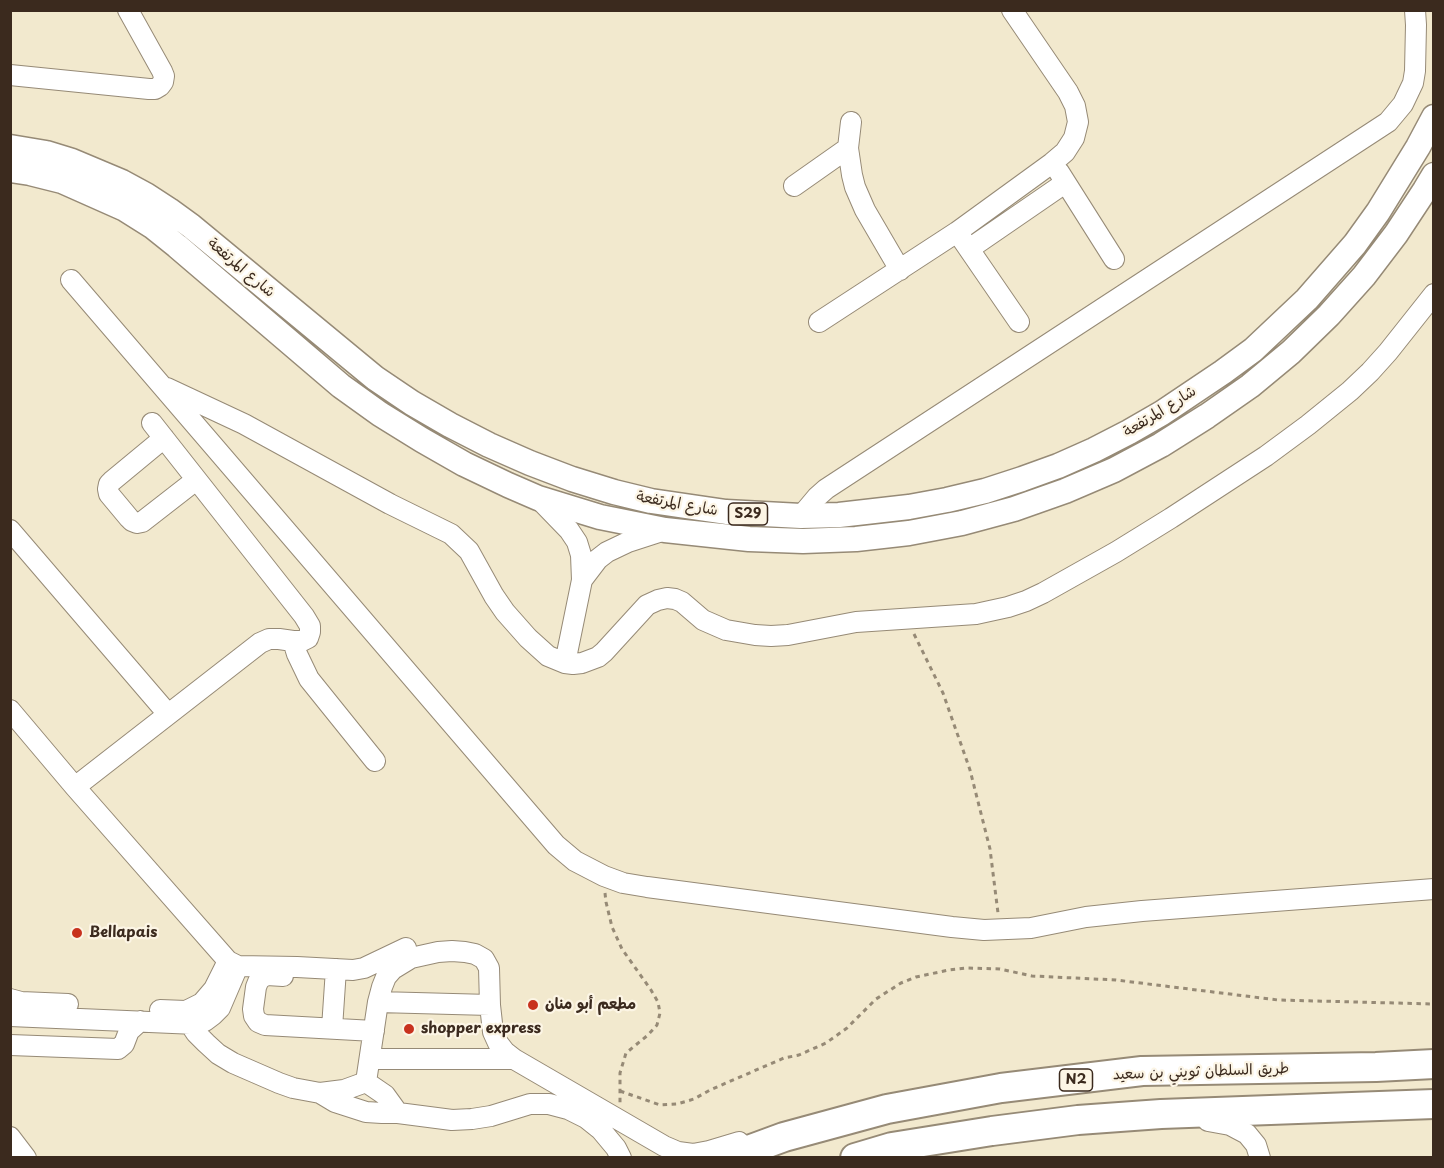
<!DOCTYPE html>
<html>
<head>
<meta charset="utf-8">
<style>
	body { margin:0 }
	#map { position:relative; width:1444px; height:1168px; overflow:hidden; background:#f2e9ce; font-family:"Playpen Sans",sans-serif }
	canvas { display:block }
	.frame { position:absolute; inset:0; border:12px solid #3b2a1e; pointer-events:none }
</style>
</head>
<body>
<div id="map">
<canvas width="1444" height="1168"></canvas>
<div class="frame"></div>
</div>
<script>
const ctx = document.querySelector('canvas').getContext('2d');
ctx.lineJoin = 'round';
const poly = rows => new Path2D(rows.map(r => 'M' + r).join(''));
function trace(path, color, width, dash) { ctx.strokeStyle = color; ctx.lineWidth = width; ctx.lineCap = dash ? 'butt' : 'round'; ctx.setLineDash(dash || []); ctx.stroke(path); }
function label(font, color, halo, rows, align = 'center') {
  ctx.font = font + ' "Playpen Sans","Playpen Sans Arabic",sans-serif'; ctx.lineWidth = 4.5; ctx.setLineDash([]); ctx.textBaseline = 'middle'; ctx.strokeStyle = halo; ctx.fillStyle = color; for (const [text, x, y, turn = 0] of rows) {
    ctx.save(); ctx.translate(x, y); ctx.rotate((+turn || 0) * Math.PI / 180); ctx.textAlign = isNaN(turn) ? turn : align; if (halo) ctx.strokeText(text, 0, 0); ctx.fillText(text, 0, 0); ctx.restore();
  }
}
const minor = poly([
	[10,75,149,89,155,89,160,86,163,82,164,76,162,71,128,10],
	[851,122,848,148,852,175,855,187,865,210,900,270],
	[1059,172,1114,259],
	[794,186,848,148],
	[962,239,1019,322],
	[969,249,1065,183],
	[71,280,556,845,575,861,604,876,623,883,647,887,952,927,984,930,1031,928,1086,917,1142,911,1434,889],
	[819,322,957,232,1052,163,1065,152,1074,138,1078,122,1075,106,1068,92,1012,10],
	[167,388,244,424,390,504,451,534,469,551,494,596,505,612,528,638,548,656,565,663,573,664,582,663,598,657,604,652,647,605,658,600,667,598,675,599,682,602,703,620,726,630,755,635,771,636,788,635,856,622,976,614,1008,607,1026,601,1043,593,1116,552,1171,518,1266,456,1308,425,1350,391,1370,372,1388,352,1434,294],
	[164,438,112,481,109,484,108,489,109,494,129,518,132,521,137,523,142,522,196,480],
	[538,498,569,530,577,542,581,555,582,580,565,663],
	[801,516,817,497,826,489,1388,122,1403,104,1413,83,1415,71,1416,25,1415,10],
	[10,530,168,714],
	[582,580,598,559,607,552,628,542,665,530],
	[293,641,297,654,309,679,375,761],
	[10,710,75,787,228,961,238,966,297,967,353,970,364,968,406,948],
	[75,787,260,643,269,639,279,639,293,641,302,641,308,638,310,632,310,626,304,616,152,423],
	[283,976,267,975,261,978,258,982,256,987,253,1009,254,1016,258,1022,265,1025,374,1031],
	[10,999,21,1002,68,1004],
	[378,1002,490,1005],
	[160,1010,186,1011,202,1003,214,989,227,963],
	[187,1014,190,1024,196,1033,206,1043,218,1054,233,1063,279,1083,293,1088,320,1093,344,1090,366,1082],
	[10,1016,196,1024,205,1021,213,1015,220,1008,238,966],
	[332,1028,336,969],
	[10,1045,118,1049,124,1044,129,1031,140,1021],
	[370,1059,514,1059],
	[366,1082,378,1002,382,987,386,977,393,969,411,958,438,952,452,951,465,952,475,954,484,959,489,968,490,1005,493,1032,498,1043,505,1052,514,1059,664,1146,678,1152,693,1154,709,1151,739,1142],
	[366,1082,385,1095,398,1113],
	[320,1093,335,1102,366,1112,382,1113,398,1113,452,1120,472,1119,491,1116,530,1104,549,1104,568,1109,586,1118,601,1130,616,1148,621,1158],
	[1208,1121,1230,1125,1247,1134,1256,1145,1260,1158],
	[10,1137,26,1158]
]);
const major = poly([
	[10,147,46,153,72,161,122,182,146,195,169,210,191,226,375,378,412,403,450,425,489,445,530,463,572,479,614,492,651,501,726,512,801,516,839,515,909,507,947,500,985,491,1022,479,1058,466,1094,450,1129,432,1162,413,1223,372,1253,350,1307,299,1355,244,1378,212,1418,147,1434,117],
	[10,170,30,173,62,181,125,209,152,226,177,246,341,386,380,414,422,440,464,464,508,485,538,498,600,517,665,530,749,539,803,541,856,539,909,533,962,523,1014,509,1065,491,1114,470,1161,445,1207,416,1250,386,1291,352,1329,315,1364,276,1396,234,1425,190,1434,175]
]);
const highway = poly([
	[727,1158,784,1137,887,1109,1001,1088,1142,1071,1376,1067,1434,1064],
	[855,1158,892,1147,992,1131,1078,1120,1161,1114,1434,1104]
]);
trace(minor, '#968a76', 22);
trace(major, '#968a76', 27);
trace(highway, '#968a76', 32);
trace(poly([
	[914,634,943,693,970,770,990,849,998,913],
	[605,893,606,902,612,927,622,949,651,990,658,1002,660,1013,657,1025,648,1035,626,1053,620,1073,620,1103],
	[620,1091,660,1105,677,1104,694,1099,710,1090,784,1058,799,1055,826,1043,847,1028,876,999,901,983,916,977,949,970,967,968,1000,969,1032,976,1116,980,1278,1000,1434,1004]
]), '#968a76', 3, [4.5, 4.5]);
trace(minor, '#fff', 20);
trace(major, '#fff', 24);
trace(highway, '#fff', 28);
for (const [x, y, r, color] of [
	[77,933,6,"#c8321e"],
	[533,1005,6,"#c8321e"],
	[409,1029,6,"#c8321e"]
]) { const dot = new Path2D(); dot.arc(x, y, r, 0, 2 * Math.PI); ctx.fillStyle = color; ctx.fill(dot); trace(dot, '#fcf5e5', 2); }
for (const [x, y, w] of [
	[748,514,39],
	[1076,1080,33]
]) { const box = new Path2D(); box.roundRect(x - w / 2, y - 11, w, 22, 4.5); ctx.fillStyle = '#fcf5e5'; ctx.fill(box); trace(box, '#3b2a1e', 1.5); }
label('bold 14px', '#3b2a1e', null, [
	["S29",748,514],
	["N2",1076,1080]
]);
label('15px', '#3b2a1e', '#fcf5e5', [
	["شارع المرتفعة",241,268,40],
	["شارع المرتفعة",1160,412,-32],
	["شارع المرتفعة",677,504,10],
	["طريق السلطان ثويني بن سعيد",1201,1072,-2]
]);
label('bold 15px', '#3b2a1e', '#fcf5e5', [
	["Bellapais",89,933],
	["مطعم أبو منان",545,1005],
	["shopper express",421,1029]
], 'left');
</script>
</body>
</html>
